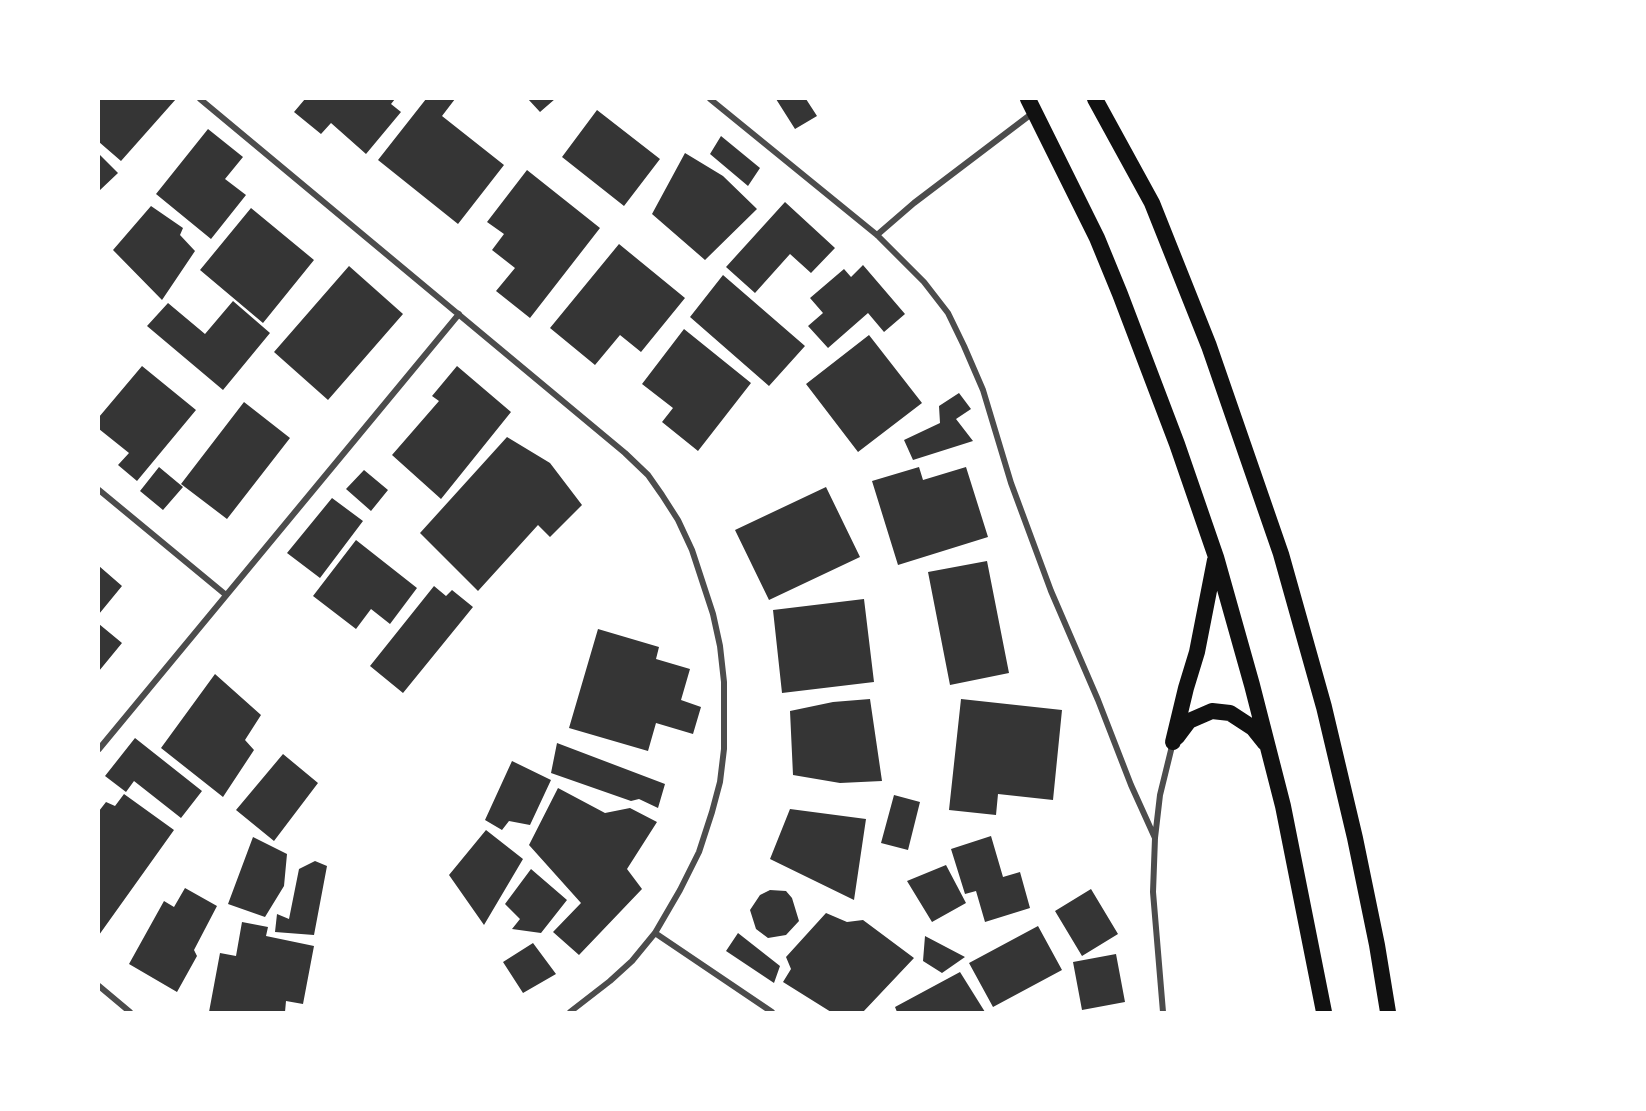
<!DOCTYPE html>
<html>
<head>
<meta charset="utf-8">
<style>
	body { margin:0 }
	#map { position:relative; width:1646px; height:1111px; overflow:hidden; background:#fff; font-family:"IBM Plex Sans",sans-serif }
	canvas { display:block }
	.frame { position:absolute; inset:0; border:100px solid #fff; pointer-events:none }
</style>
</head>
<body>
<div id="map">
<canvas width="1646" height="1111"></canvas>
<div class="frame"></div>
</div>
<script>
const ctx = document.querySelector('canvas').getContext('2d');
ctx.lineJoin = 'round';
function paint(path, color) { ctx.fillStyle = color; ctx.fill(path, 'evenodd'); }
const poly = rows => new Path2D(rows.map(r => 'M' + r).join(''));
function trace(path, color, width, dash) { ctx.strokeStyle = color; ctx.lineWidth = width; ctx.lineCap = dash ? 'butt' : 'round'; ctx.setLineDash(dash || []); ctx.stroke(path); }
paint(poly([
	[99,99,176,99,121,161,99,142],
	[305,99,395,99,391,104,401,112,366,154,331,123,321,134,294,112],
	[426,99,455,99,442,116,504,165,458,224,378,160],
	[528,99,555,99,540,112],
	[776,99,806,99,817,116,795,129],
	[597,110,660,159,624,206,562,157],
	[208,129,243,157,225,179,246,195,211,239,156,194],
	[721,136,760,168,748,186,710,154],
	[685,153,723,176,757,209,705,260,652,214],
	[99,154,118,173,99,191],
	[527,170,600,228,530,318,496,291,515,268,492,250,504,234,487,222],
	[785,202,835,248,811,273,790,254,755,293,726,267],
	[151,206,183,228,180,235,195,251,162,300,113,250],
	[251,208,314,260,263,323,200,270],
	[619,244,685,298,641,352,620,335,595,365,550,328],
	[863,265,905,314,884,332,868,313,828,348,808,326,823,313,810,298,844,269,851,277],
	[349,266,403,314,328,400,274,352],
	[723,275,805,346,769,386,690,317],
	[233,301,270,333,223,390,147,326,168,303,205,334],
	[684,329,751,383,698,451,662,422,673,408,642,384],
	[869,335,922,403,858,452,806,384],
	[142,366,196,410,137,481,118,465,129,453,99,429,99,417],
	[457,366,511,412,441,499,392,455,439,401,432,396],
	[959,393,971,409,956,419,973,441,913,460,904,440,940,423,939,406],
	[244,402,290,438,227,519,181,484],
	[507,437,550,463,582,505,550,537,538,525,478,591,420,533],
	[159,467,183,487,163,510,140,491],
	[919,467,923,480,966,467,988,537,898,565,872,481],
	[364,470,388,490,371,511,346,489],
	[826,487,860,557,769,600,735,530],
	[332,498,363,521,320,578,287,553],
	[356,540,417,588,390,624,371,609,356,629,313,596],
	[987,561,1009,673,950,685,928,572],
	[99,566,122,586,99,614],
	[434,586,446,596,452,590,473,607,403,693,370,666],
	[864,599,874,682,782,693,773,610],
	[99,624,122,643,99,671],
	[598,629,659,647,656,659,690,669,681,700,701,707,693,734,656,723,648,751,569,728],
	[215,674,261,715,245,740,254,750,223,797,161,748],
	[870,699,882,781,840,783,793,775,790,711,833,702],
	[961,699,1062,710,1053,800,998,794,996,815,949,810],
	[135,738,202,791,181,818,134,781,126,792,105,776],
	[557,743,665,784,658,808,639,799,631,801,551,773],
	[283,754,318,783,274,841,236,810],
	[512,761,551,780,530,825,509,821,502,830,485,820],
	[558,788,605,813,630,808,657,822,627,869,642,889,579,955,553,932,581,903,529,845],
	[124,794,174,830,99,935,99,811,106,802,115,806],
	[894,795,920,802,908,850,881,843],
	[790,809,866,819,854,900,770,859],
	[486,830,523,859,484,925,449,875],
	[991,836,1003,877,1020,872,1030,908,985,922,976,891,965,894,951,849],
	[253,837,287,854,284,886,265,917,228,904],
	[315,861,327,866,314,935,275,932,277,914,289,919,299,869],
	[946,865,966,903,932,922,907,881],
	[531,869,567,900,541,933,512,929,520,919,505,904],
	[185,888,217,906,194,950,197,956,177,992,129,964,164,901,174,907],
	[1091,889,1118,934,1082,956,1055,911],
	[770,890,786,891,792,898,799,921,786,935,768,938,756,929,750,910,760,895],
	[826,913,847,922,863,920,914,958,863,1012,831,1012,783,982,791,969,786,957],
	[242,922,268,927,266,936,314,946,303,1004,286,1001,285,1012,209,1012,220,953,236,956],
	[1038,926,1062,970,993,1007,969,963],
	[738,933,780,966,774,983,726,951],
	[925,936,965,957,942,973,923,961],
	[533,943,556,974,523,993,503,962],
	[1116,954,1125,1002,1082,1010,1073,962],
	[960,972,985,1012,897,1012,895,1007]
]), '#353535');
trace(poly([
	[200,99,625,453,648,475,662,495,678,520,692,550,713,614,720,646,724,682,724,749,720,782,712,812,699,852,680,890,655,933,632,961,610,981,570,1012],
	[710,99,877,235,924,282,948,313,964,346,983,390,1011,483,1051,591,1098,700,1131,785,1155,838],
	[877,235,914,203,1034,112],
	[99,490,226,595],
	[99,749,459,314],
	[655,933,772,1012],
	[99,986,130,1012],
	[1163,1012,1153,892,1155,838,1160,795,1173,742]
]), '#4c4c4c', 6);
trace(poly([
	[1028,99,1097,238,1120,294,1177,444,1216,557,1252,685,1283,806,1324,1012],
	[1095,99,1152,203,1209,346,1281,554,1324,707,1355,838,1377,945,1388,1012],
	[1177,737,1189,721,1212,711,1230,713,1253,728,1265,743],
	[1173,742,1186,688,1197,652,1215,560]
]), '#111', 16);
</script>
</body>
</html>
